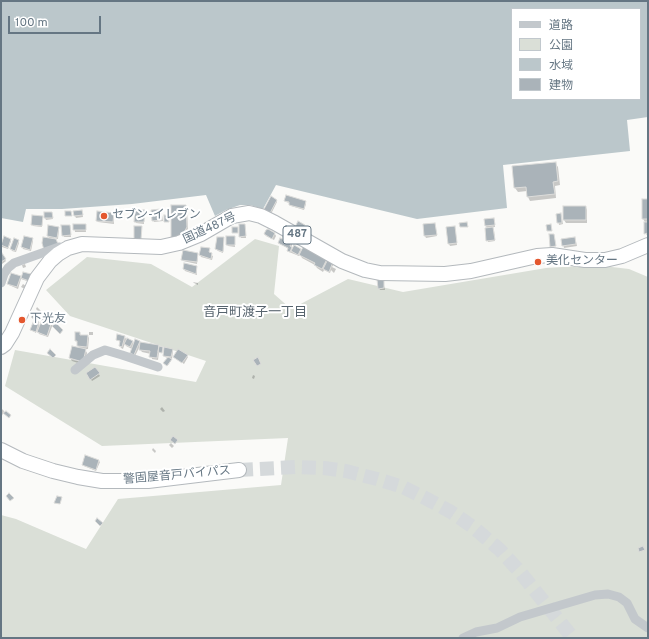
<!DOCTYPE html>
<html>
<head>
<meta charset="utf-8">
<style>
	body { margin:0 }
	#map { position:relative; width:649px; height:639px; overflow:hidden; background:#fafaf8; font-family:Overpass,"Noto Sans JP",sans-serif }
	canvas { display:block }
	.frame { position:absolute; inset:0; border:2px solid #657683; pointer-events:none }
	.legend { position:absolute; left:511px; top:8px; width:130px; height:92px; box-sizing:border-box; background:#fff; border:1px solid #c1c8cd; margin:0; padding:5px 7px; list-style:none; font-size:12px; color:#657683 }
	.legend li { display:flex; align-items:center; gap:8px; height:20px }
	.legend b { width:20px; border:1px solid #c1c8cd }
	.scale { position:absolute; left:8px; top:16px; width:93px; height:18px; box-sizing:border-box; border:2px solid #657683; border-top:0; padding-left:5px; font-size:12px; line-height:14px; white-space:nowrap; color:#657683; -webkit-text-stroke:3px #fff; paint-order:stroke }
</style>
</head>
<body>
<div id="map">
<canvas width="649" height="639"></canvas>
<div class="frame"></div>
<ul class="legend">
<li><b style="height:5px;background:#c3c8cc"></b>道路</li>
<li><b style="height:11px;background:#dadfd7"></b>公園</li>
<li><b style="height:11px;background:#bbc7cb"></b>水域</li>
<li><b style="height:11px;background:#aab3b9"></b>建物</li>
</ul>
<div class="scale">100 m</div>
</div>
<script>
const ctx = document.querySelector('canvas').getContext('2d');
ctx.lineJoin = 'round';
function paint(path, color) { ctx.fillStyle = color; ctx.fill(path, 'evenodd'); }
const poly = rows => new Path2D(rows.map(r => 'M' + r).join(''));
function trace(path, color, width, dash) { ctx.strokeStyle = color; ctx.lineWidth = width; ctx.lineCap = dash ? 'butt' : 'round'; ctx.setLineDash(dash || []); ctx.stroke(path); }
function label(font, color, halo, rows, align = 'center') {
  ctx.font = font + ' Overpass,"Noto Sans JP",sans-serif'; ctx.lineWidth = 4; ctx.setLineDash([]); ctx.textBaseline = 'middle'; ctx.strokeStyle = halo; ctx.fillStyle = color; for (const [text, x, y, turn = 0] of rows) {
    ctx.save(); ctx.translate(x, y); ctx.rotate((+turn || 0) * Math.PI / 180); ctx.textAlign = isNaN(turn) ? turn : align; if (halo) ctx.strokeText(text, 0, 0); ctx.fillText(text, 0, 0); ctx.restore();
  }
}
paint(poly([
	[255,239,279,246,274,294,291,309,348,279,403,292,546,268,595,265,629,269,648,277,648,638,1,638,1,515,16,519,86,549,118,499,281,485,288,438,102,446,5,386,15,350,196,382,206,361,70,316,46,290,87,257,151,264,192,287]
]), '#dadfd7');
paint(poly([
	[1,1,648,1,648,117,627,120,630,151,503,165,507,208,417,219,276,185,263,209,250,205,240,205,226,210,215,216,206,195,132,204,62,209,26,209,23,222,1,218],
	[512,9,640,9,640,99,512,99]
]), '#bbc7cb');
paint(poly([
	[555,163,558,167,560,185,555,186,556,198,530,201,528,197,527,191,518,192,515,188,513,167],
	[276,200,277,202,270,216,264,211],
	[643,200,648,200,648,236,645,233,645,222,643,219],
	[285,201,305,202,306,204,304,210,291,206,290,203,286,202],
	[172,206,186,206,187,209,188,231,183,239],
	[564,207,586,207,587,210,587,223,566,223,564,220],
	[161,210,163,221,154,222,153,220],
	[82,211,83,217,76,218,75,216],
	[144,211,144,224,136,223,135,221],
	[52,213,53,219,46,220,45,218],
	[113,214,114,224,98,222,97,221],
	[557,214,561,214,563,224,559,225],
	[42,217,42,227,33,226,32,224],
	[494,219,495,227,492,227,494,230,495,241,488,242,487,229,486,226],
	[435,224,437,236,426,238,425,236],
	[74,225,85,225,86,232,75,232],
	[245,225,246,238,241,238,240,236],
	[70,226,71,237,64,237,63,235],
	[58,228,59,229,58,239,54,238,56,242,50,239,48,236],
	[455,229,457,245,450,246,449,244],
	[268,230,275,234,276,236,274,240,266,236,265,234],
	[234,237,235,247,228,246,227,245],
	[223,238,224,240,223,253,218,251,216,249],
	[575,238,577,246,564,248,562,240],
	[32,239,33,241,31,251,23,249,22,247],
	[10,240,11,241,8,249,2,247,1,245],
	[18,241,19,243,16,252,12,251,11,249],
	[279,243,291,243,292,245,291,248,293,249,300,249,302,252,326,260,328,262,328,261,334,264,332,267,336,269,334,273,331,270,330,273,324,270,323,272,317,268,315,265,302,258,300,254,299,256,289,252,289,249],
	[209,249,209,254,213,256,212,260,201,257,200,255],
	[197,254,198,255,197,264,183,261,182,260],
	[1,255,6,261,2,264,1,262],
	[25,264,26,267,23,268,22,265],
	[196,267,197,275,185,271,184,269],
	[11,274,22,278,31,276,30,282,21,279,18,289,9,285,8,284],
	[383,280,385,290,380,290,379,288],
	[193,282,198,283,198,285,194,283],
	[23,284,26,286,25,289,21,287],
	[37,307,41,311,39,312,36,309],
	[44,312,46,314,45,316,42,313],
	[43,319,52,322,53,324,48,337,39,334,37,330,36,333,31,330,38,323,40,327],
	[89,332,93,332,93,335,89,335],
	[80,333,81,336,88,336,89,338,88,349,85,349,87,353,84,365,72,361,70,358,79,348,78,343,76,341],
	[125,337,127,341,132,342,134,345,139,342,158,345,162,353,159,352,158,360,152,359,151,354,142,352,139,348,135,356,132,354,132,349,126,346,125,343,123,349,121,348,120,346,121,342,117,340],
	[172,349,173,351,172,359,170,358,171,361,168,365,165,364,168,358,165,357,164,356],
	[187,356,188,357,184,364,174,357],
	[95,368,100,376,92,381,87,373],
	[253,375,255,376,254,379,252,378],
	[162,407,165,411,163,412,160,409],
	[1,408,4,411,1,418],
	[171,443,174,446,172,448,169,445],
	[153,448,156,451,155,453,152,450],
	[99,461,100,462,96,471,84,466,83,464]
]), '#0003');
const building = poly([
	[556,162,558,181,553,182,555,194,527,197,526,187,514,188,512,166,556,162],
	[286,195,306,201,304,209,289,205,289,202,284,201,286,195],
	[271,196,277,200,269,215,263,211,271,196],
	[642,199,648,199,648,219,642,219,642,199],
	[171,205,186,205,187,227,182,236,171,239,171,205],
	[563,206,586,206,586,220,563,220,563,206],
	[135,209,145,210,144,222,134,222,135,209],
	[161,209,162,220,152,221,151,210,161,209],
	[82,210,83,215,74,216,73,211,82,210],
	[65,211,71,211,72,216,65,216,65,211],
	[97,211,114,213,113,222,96,221,97,211],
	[44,212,52,212,53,218,44,218,44,212],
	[561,213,562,223,557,223,556,214,561,213],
	[32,215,43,216,42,226,31,225,32,215],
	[164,215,168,215,169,222,164,222,164,215],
	[494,218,495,225,485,226,484,219,494,218],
	[298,221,305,225,302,230,295,227,298,221],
	[467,222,468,227,460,227,459,223,467,222],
	[644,222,648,222,648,233,644,234,644,222],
	[435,223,437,235,424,236,423,224,435,223],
	[73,224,86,224,86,230,73,230,73,224],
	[239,224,245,224,246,236,239,237,239,224],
	[551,224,552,231,547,231,546,225,551,224],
	[48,225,59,227,57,238,47,236,48,225],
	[61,225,70,225,71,235,62,236,61,225],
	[134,226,142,226,141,240,134,240,134,226],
	[455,226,457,243,448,244,446,227,455,226],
	[232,227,238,227,238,233,232,233,232,227],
	[493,227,495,240,486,241,485,228,493,227],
	[268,229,275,233,272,239,264,234,266,230,268,229],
	[549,234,554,234,556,246,550,247,549,234],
	[4,236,11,239,8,248,1,245,4,236],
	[24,236,33,238,30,250,21,247,24,236],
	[226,236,235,236,235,245,226,245,226,236],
	[43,237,56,239,58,244,44,250,42,243,43,237],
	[217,237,224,237,223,252,215,249,217,237],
	[575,237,576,244,562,246,561,239,575,237],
	[14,238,19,240,15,251,10,249,14,238],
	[280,238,291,243,290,246,292,247,290,252,287,251,288,248,278,243,280,238],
	[294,245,301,249,298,255,291,251,294,245],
	[201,247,210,248,209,252,212,253,211,259,199,255,201,247],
	[303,247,327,259,322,269,314,265,315,263,299,255,303,247],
	[183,250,198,253,197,262,181,260,183,250],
	[2,253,6,259,1,262,1,254,2,253],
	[328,259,333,262,329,272,323,269,328,259],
	[184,263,197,266,196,274,183,269,184,263],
	[23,272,31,274,29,281,21,278,23,272],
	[11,273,21,276,17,287,7,284,11,273],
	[377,279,384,279,384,288,378,289,377,279],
	[36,312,39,315,35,320,31,317,36,312],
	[43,317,52,321,47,336,37,332,43,317],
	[34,320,39,322,36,332,30,330,34,320],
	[56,323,63,330,60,334,52,326,56,323],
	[75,332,80,332,80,335,88,335,87,347,77,346,77,341,75,341,75,332],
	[117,334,125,336,122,347,119,346,120,341,116,340,117,334],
	[127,338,133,341,130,347,124,344,127,338],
	[135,339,140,341,134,355,130,353,135,339],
	[140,342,159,345,157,358,149,357,150,351,139,350,140,342],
	[72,346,86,349,83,362,69,358,72,346],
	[159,346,163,347,162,353,158,352,159,346],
	[164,347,173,349,171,357,163,356,164,347],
	[50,349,56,355,53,358,47,353,50,349],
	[178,349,188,355,182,363,173,357,178,349],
	[168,357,172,359,167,366,163,363,168,357],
	[258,357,261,364,257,366,253,360,258,357],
	[95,367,100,373,90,380,86,373,95,367],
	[6,411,11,415,9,418,3,413,6,411],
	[173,436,178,440,175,444,170,440,173,436],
	[85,455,99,460,96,470,82,465,85,455],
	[9,493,14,498,10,501,6,496,9,493],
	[57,496,62,497,60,504,54,503,57,496],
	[97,518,103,523,100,526,95,521,97,518],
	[643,546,645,550,639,552,638,548,643,546]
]);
paint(building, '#aab3b9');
trace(building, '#dcdcda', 1);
trace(poly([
	[239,470,297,467,324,468,346,471,377,479,403,487,427,499,451,512,473,527,500,550,520,572,573,638]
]), '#d5d9db', 14, [14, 7]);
const highway = poly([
	[1,347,5,344,12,333,37,278,50,261,58,254,68,248,82,244,161,247,179,243,201,234,232,216,249,213,261,216,275,223,342,261,365,270,380,273,445,274,471,271,537,256,552,255,585,260,605,260,622,256,648,245],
	[1,450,23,461,53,471,78,477,102,481,148,481,239,470]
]);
trace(highway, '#b4b9bd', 16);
trace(poly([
	[1,283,4,274,8,268,14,263,59,247,64,248],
	[75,370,93,355,105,350,122,355,158,367],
	[463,638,476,632,497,628,520,617,595,595,608,594,619,597,627,603,635,619,648,628]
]), '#c3c8cc', 9);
trace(highway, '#fff', 14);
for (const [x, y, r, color] of [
	[104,216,4,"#e4572e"],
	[538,262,4,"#e4572e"],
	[22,320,4,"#e4572e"]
]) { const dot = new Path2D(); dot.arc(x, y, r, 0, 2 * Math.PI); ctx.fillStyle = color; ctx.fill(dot); trace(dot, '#fff', 1.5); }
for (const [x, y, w] of [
	[297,235,28]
]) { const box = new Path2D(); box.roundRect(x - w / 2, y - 9, w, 18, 3); ctx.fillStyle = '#fff'; ctx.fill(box); trace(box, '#657683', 1); }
label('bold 11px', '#657683', null, [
	["487",297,235]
]);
label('12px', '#657683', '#fff', [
	["セブン-イレブン",112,216],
	["美化センター",546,262],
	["下光友",30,320]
], 'left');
label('12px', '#657683', '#fff', [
	["国道487号",210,229,-25],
	["警固屋音戸バイパス",177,476,-5]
]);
label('13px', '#57646e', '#fff', [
	["音戸町渡子一丁目",255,313]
]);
</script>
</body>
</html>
